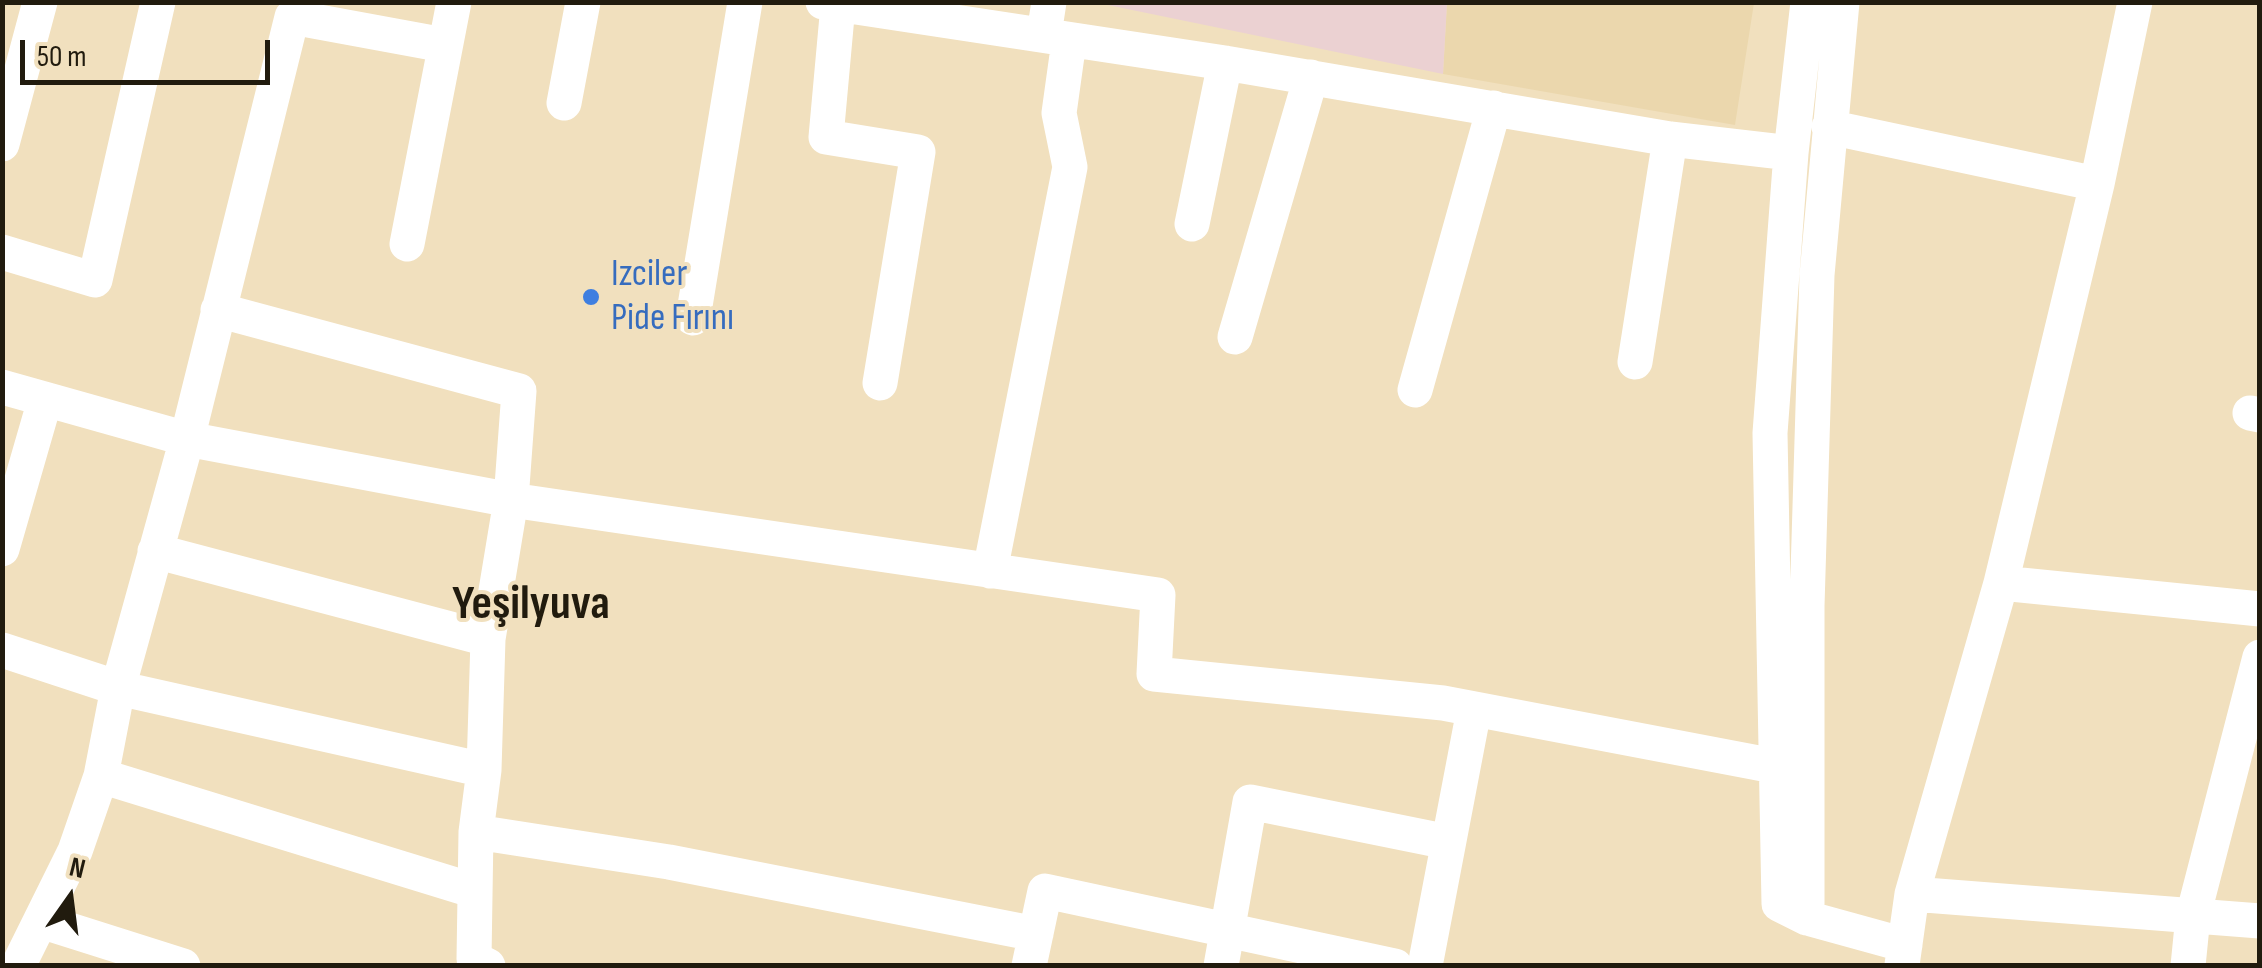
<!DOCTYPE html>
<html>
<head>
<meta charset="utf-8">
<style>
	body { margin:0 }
	#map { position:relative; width:2262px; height:968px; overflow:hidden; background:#f1e0be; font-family:"Sofia Sans Condensed",sans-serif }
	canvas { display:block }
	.frame { position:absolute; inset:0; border:5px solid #211b0e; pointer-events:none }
	.north { position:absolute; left:20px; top:848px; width:100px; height:100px; -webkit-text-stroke:8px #f1e0be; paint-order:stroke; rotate:14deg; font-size:28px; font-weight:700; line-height:40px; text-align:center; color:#211b0e }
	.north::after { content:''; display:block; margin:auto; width:35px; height:45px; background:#211b0e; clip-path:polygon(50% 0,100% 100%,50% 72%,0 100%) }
	.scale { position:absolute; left:20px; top:40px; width:250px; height:45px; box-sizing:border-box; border:5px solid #211b0e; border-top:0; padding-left:12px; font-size:30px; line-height:35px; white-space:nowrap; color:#211b0e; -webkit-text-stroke:8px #f1e0be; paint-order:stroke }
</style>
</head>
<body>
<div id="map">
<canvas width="2262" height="968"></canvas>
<div class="frame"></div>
<div class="north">N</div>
<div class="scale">50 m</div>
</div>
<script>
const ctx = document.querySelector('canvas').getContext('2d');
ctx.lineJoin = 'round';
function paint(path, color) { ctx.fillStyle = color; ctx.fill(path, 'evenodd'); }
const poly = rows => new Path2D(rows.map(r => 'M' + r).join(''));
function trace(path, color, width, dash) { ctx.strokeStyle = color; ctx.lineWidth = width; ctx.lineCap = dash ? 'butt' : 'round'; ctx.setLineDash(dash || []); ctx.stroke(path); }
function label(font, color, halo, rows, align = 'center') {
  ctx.font = font + ' "Sofia Sans Condensed",sans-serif'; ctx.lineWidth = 8; ctx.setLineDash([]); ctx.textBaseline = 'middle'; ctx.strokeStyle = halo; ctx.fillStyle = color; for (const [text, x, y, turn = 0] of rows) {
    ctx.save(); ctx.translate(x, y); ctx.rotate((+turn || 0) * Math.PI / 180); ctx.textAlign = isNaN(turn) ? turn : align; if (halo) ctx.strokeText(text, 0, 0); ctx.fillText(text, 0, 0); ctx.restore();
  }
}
paint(poly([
	[1447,3,1754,3,1735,125,1443,74]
]), '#ebd7ad');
paint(poly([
	[1098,3,1447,3,1443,74]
]), '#ebd1d2');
trace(poly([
	[823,2,1225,63,1670,139,1791,153],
	[1808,2,1791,153,1770,433,1779,904,1807,918,1905,945],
	[838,5,826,137,918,152,880,383],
	[1044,34,1049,2],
	[564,103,583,2],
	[1829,127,2097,184],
	[2,144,40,2],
	[1192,224,1225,63],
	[407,244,454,2],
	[2,252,95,280,158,2],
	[218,310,519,391,511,500,488,639,484,770,476,832,474,959,488,966],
	[693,318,745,2],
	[1235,337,1311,77],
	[1635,362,1670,139],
	[2,387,187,439,511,500,1158,595,1154,674,1443,703,1774,766],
	[1415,390,1494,108],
	[2250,413,2260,415],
	[2,549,45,400],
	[155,551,488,639],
	[990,571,1070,167,1059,113,1069,41],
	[2001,583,2260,609],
	[2,650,118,688,484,770],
	[101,776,475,891],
	[476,832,669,862,1036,934],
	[1912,894,2260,921],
	[1807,918,1807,606,1817,275,1842,2],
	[41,921,183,966],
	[1902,965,1912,894,2001,583,2097,184,2135,2],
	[18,966,75,851,101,776,118,688,187,439,292,17,444,45],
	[1029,966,1045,891,1395,966],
	[1221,966,1250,802,1448,842],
	[1425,966,1474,710],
	[2188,966,2193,916,2260,657]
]), '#fff', 35);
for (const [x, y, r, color] of [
	[591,297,10,"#3f7fe0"]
]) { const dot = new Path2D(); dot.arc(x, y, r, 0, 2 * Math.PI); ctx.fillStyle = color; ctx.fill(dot); trace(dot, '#f1e0be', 4); }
label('38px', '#366cbe', '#f1e0be', [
	["Izciler",611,275],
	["Pide Fırını",611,319]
], 'left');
label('bold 48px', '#211b0e', '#f1e0be', [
	["Yeşilyuva",531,606]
]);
</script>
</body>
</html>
